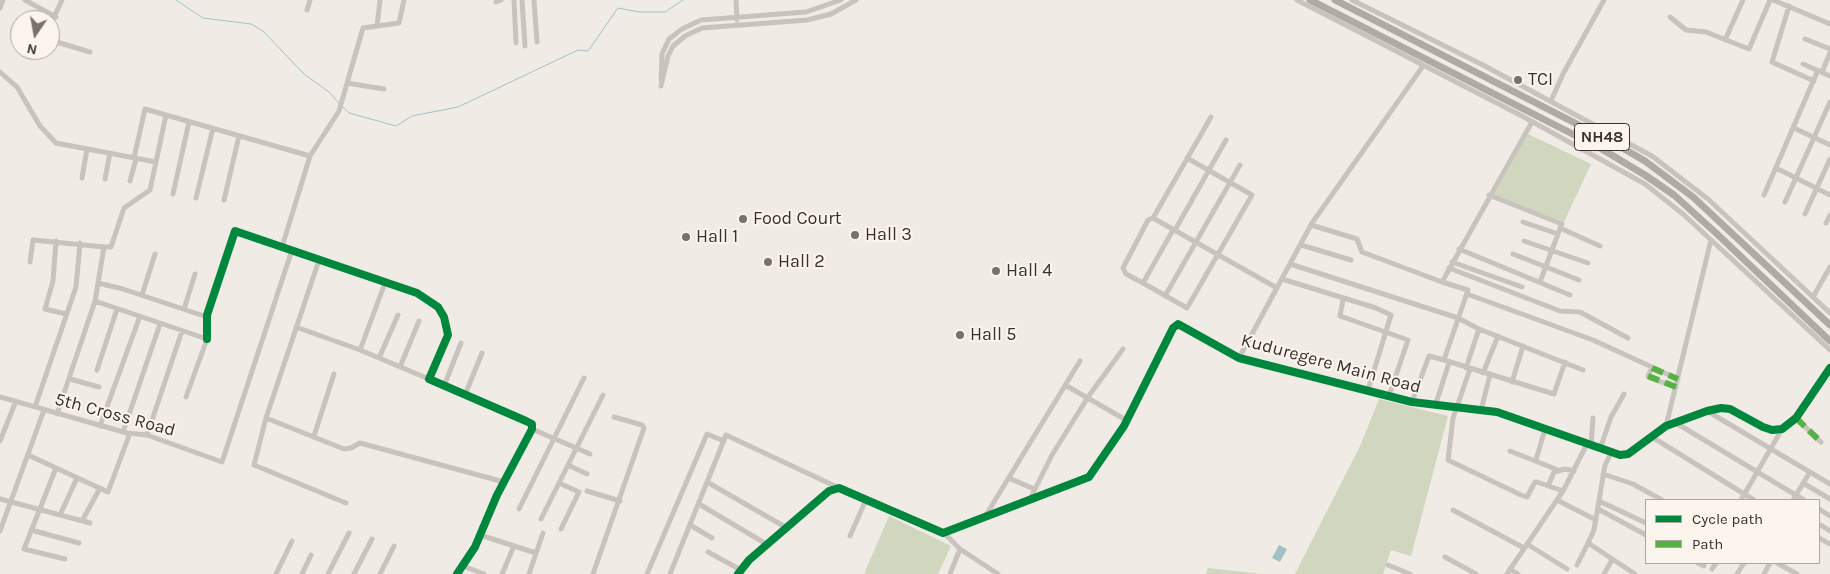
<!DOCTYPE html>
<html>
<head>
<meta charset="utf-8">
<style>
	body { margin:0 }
	#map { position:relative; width:1830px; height:574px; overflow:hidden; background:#f0ebe5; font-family:Karla,sans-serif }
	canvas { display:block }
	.legend { position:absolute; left:1645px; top:499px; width:175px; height:65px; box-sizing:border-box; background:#fbf5ee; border:1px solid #aea6a0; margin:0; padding:6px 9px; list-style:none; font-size:15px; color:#3b302b }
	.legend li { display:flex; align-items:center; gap:10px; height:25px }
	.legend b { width:25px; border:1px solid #aea6a0 }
	.north { position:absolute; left:10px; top:10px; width:50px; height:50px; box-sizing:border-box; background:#fbf5ee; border:1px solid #aea6a0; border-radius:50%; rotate:192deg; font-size:14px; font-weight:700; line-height:20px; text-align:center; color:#3b302b }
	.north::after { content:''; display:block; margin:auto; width:18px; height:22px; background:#7a716c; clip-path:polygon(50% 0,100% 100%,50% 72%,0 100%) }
</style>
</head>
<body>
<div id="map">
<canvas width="1830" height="574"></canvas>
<ul class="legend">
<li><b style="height:6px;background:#00873e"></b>Cycle path</li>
<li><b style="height:6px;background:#57b246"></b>Path</li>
</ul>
<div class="north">N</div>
</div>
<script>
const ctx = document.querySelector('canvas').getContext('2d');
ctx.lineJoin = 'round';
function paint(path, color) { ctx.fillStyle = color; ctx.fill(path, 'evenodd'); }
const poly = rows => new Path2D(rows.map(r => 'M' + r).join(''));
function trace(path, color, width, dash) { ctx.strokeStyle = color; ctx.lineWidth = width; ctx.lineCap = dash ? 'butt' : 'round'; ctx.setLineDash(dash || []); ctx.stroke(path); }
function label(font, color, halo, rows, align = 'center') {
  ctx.font = font + ' Karla,sans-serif'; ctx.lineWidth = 4; ctx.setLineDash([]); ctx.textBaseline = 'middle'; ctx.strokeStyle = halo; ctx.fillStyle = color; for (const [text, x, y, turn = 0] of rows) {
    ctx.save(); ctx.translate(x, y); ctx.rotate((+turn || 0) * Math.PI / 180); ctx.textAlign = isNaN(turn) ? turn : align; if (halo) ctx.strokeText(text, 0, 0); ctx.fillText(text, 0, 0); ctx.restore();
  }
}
paint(poly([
	[1528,134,1591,164,1564,222,1494,195],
	[1379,399,1448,416,1411,556,1391,550,1383,574,1295,574,1361,444],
	[889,516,951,546,938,574,864,574],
	[1208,568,1262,574,1206,574]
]), '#d1d6bf');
paint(poly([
	[1279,545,1287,549,1280,562,1272,558]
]), '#a1c2c1');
trace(poly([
	[176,0,203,18,251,24,263,31,304,74,329,92,339,103],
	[342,106,349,113,396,126,412,116,458,107,578,50,588,51,618,8,639,12,665,12,683,0]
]), '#a1c2c1', 1);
trace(poly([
	[25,0,56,17],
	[514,0,516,43],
	[522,0,525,46],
	[534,0,537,42],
	[736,0,737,20],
	[1297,0,1522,116,1645,184,1683,214,1830,350],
	[1352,0,1483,65,1652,156,1708,199,1830,313],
	[1773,0,1830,24],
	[496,2,501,0],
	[1789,6,1772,62,1814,81],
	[0,8,3,0],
	[307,10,310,0],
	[1670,17,1686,30,1706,32,1749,49,1770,0],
	[50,26,62,0],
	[377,26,380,0],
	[1805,39,1830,49],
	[50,40,90,52],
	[1725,40,1743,0],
	[1803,64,1830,76],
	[0,72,17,87,40,126,56,143,156,162],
	[1822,72,1830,53],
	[661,80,662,54,669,39,682,29,701,20,806,12,841,0],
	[347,83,384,89],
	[661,86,668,56,673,46,685,36,702,28,807,20,831,14,856,0],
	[1551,101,1563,74,1604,0],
	[1211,117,1153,218,1277,288],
	[1794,128,1830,145],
	[134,158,145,109,310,156],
	[1776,168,1830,195],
	[82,178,87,149],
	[105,179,110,153],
	[130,181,136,159],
	[173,194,189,122],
	[1489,195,1562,224,1560,228,1600,246],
	[1764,195,1818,70],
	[196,198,213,128],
	[224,200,239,136],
	[1785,202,1830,102],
	[1805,214,1830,159],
	[1523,222,1558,234,1559,231],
	[1826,223,1830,215],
	[1311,225,1357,239,1362,252,1442,282],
	[1173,230,1143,283,1187,308,1252,195,1187,158],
	[1175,230,1226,140],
	[56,241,53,281,45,309,66,314],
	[1524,241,1588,263],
	[1301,245,1351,260],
	[104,247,111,247,124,208,150,190,166,115],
	[282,247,310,156,339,111,363,28,399,23,404,0],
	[1459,249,1570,295],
	[1513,254,1579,280],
	[319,260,266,418,254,465,346,503],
	[30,262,33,240,104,247,95,301,207,339,186,397],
	[1452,262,1522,287],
	[1290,264,1458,318,1479,329,1583,370],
	[1449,268,1560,311,1580,312,1628,338],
	[1282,279,1376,308,1391,315,1368,390],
	[1540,282,1558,234],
	[98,283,123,289,207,317],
	[1143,283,1126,274,1123,268,1148,220,1153,218],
	[1467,294,1593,340,1678,379],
	[142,295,155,254],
	[1165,296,1240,165],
	[1813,297,1830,267],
	[1343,300,1340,316,1408,340,1389,396],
	[184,309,195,274],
	[296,327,360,350,385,283],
	[207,339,207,315,235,231,417,293,438,307,444,317,448,335,429,379,526,421,532,424,532,429,497,495,475,547,457,574],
	[360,350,429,379],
	[379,358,398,315],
	[1239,358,1312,223,1423,66],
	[1444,360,1554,394,1565,362],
	[400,367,419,321],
	[1466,368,1479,329],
	[1652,368,1648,376,1650,378,1676,387],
	[1470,369,1453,418,1448,460,1521,495,1527,497,1535,482,1537,482,1563,491],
	[97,370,117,309],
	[1483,373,1498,336],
	[70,379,99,387],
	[1512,382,1523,346],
	[1065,385,1126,420],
	[444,386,461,343],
	[465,395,482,353],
	[0,397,127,433,147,435,222,462,292,250],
	[1412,402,1429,356,1444,360,1468,290,1442,282,1532,122],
	[1435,406,1449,363],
	[35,407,76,287,80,243],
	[1481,410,1490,375],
	[1707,411,1830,484],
	[57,414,95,301],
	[266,418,344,449,351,448,360,443,504,482],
	[1796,418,1821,442],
	[1676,423,1804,500],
	[100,426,140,316],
	[1666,426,1711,240],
	[532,429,590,454],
	[123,432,160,324],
	[147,435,182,331],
	[314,436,334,374],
	[1652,437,1754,500],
	[0,441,16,401],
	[1591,446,1593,418],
	[1600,449,1611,417,1624,394],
	[1510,451,1558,470],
	[1611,453,1605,465,1594,530,1588,543,1635,574],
	[28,455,108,492,130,433],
	[1536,460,1545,429],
	[568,465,587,474],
	[56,468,24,549,65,559],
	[1603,474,1633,484,1662,500],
	[1009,478,1034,489],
	[707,482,787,528],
	[559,483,579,492,561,529],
	[1803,483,1830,499],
	[1548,486,1554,472,1565,469,1574,471],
	[587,491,620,501],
	[0,499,90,523],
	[1557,500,1596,520],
	[1741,500,1782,429],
	[1793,500,1810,472],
	[1029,501,1052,455,1088,397,1123,349],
	[1599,501,1646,523],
	[699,504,768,545],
	[519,509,584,378],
	[1598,509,1646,535],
	[1819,509,1830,516],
	[1453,510,1524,548],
	[60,515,77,478],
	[986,515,1080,361],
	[541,519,603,395],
	[82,521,100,488],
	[1819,524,1830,531],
	[690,525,712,538],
	[31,530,79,543],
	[0,531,44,410],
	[944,533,960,549,998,574],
	[480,535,536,553],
	[850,536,864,504,867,501],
	[1819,538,1830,544],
	[1527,544,1567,569],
	[708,552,741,570],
	[1445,557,1476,574],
	[1698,563,1704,566],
	[1777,563,1797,574],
	[1388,565,1410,574],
	[1577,565,1588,543],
	[463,566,484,574],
	[1510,569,1518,574],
	[1712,569,1716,563],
	[276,574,292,541],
	[302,574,311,555],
	[328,574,349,533],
	[354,574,372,539],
	[380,574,394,546],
	[502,574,514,546],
	[529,574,543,533],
	[593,574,644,428,642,425,614,417],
	[647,574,707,434,724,441],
	[670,574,726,435,839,488],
	[738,574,749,560,829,491,839,488,943,533,1089,477,1124,426,1173,328,1178,324,1239,358,1412,402,1497,412,1620,455,1628,454,1666,426,1707,411,1721,408,1730,409,1763,427,1772,430,1782,429,1796,418,1830,368],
	[950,574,960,549],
	[1507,574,1563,491,1587,444],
	[1604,574,1612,560],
	[1737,574,1744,563],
	[1764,574,1770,563]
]), '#c9c3be', 5);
trace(poly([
	[1310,0,1600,148,1645,175,1674,195,1716,233,1830,341],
	[1335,0,1612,142,1645,161,1693,197,1830,325]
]), '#afaaa4', 7);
trace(poly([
	[1652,368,1678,379],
	[1648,376,1676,387],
	[1796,418,1821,442]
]), '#57b246', 6, [12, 6]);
trace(poly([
	[207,339,207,315,235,231,417,293,438,307,444,317,448,335,429,379,526,421,532,424,532,429,497,495,475,547,457,574],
	[738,574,749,560,829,491,839,488,943,533,1089,477,1124,426,1173,328,1178,324,1239,358,1412,402,1497,412,1620,455,1628,454,1666,426,1707,411,1721,408,1730,409,1763,427,1772,430,1782,429,1796,418,1830,368]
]), '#00873e', 8);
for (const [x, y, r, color] of [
	[1518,80,5,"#7a716c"],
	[743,219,5,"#7a716c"],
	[855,235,5,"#7a716c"],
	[686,237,5,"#7a716c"],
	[768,262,5,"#7a716c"],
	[996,271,5,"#7a716c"],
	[960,335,5,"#7a716c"]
]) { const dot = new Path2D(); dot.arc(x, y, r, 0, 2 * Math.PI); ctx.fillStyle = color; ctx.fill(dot); trace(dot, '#fbf5ee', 2); }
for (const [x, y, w] of [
	[1602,137,55]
]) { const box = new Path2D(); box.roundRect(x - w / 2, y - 13.5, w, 27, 4); ctx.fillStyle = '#fbf5ee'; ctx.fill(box); trace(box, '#3b302b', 1); }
label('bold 16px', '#3b302b', null, [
	["NH48",1602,137]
]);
label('18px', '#3b302b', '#fbf5ee', [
	["TCI",1528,80],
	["Food Court",753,219],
	["Hall 3",865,235],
	["Hall 1",696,237],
	["Hall 2",778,262],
	["Hall 4",1006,271],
	["Hall 5",970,335]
], 'left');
label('18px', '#3b302b', '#fbf5ee', [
	["Kuduregere Main Road",1331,364,15],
	["5th Cross Road",115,415,15]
]);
</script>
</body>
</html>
